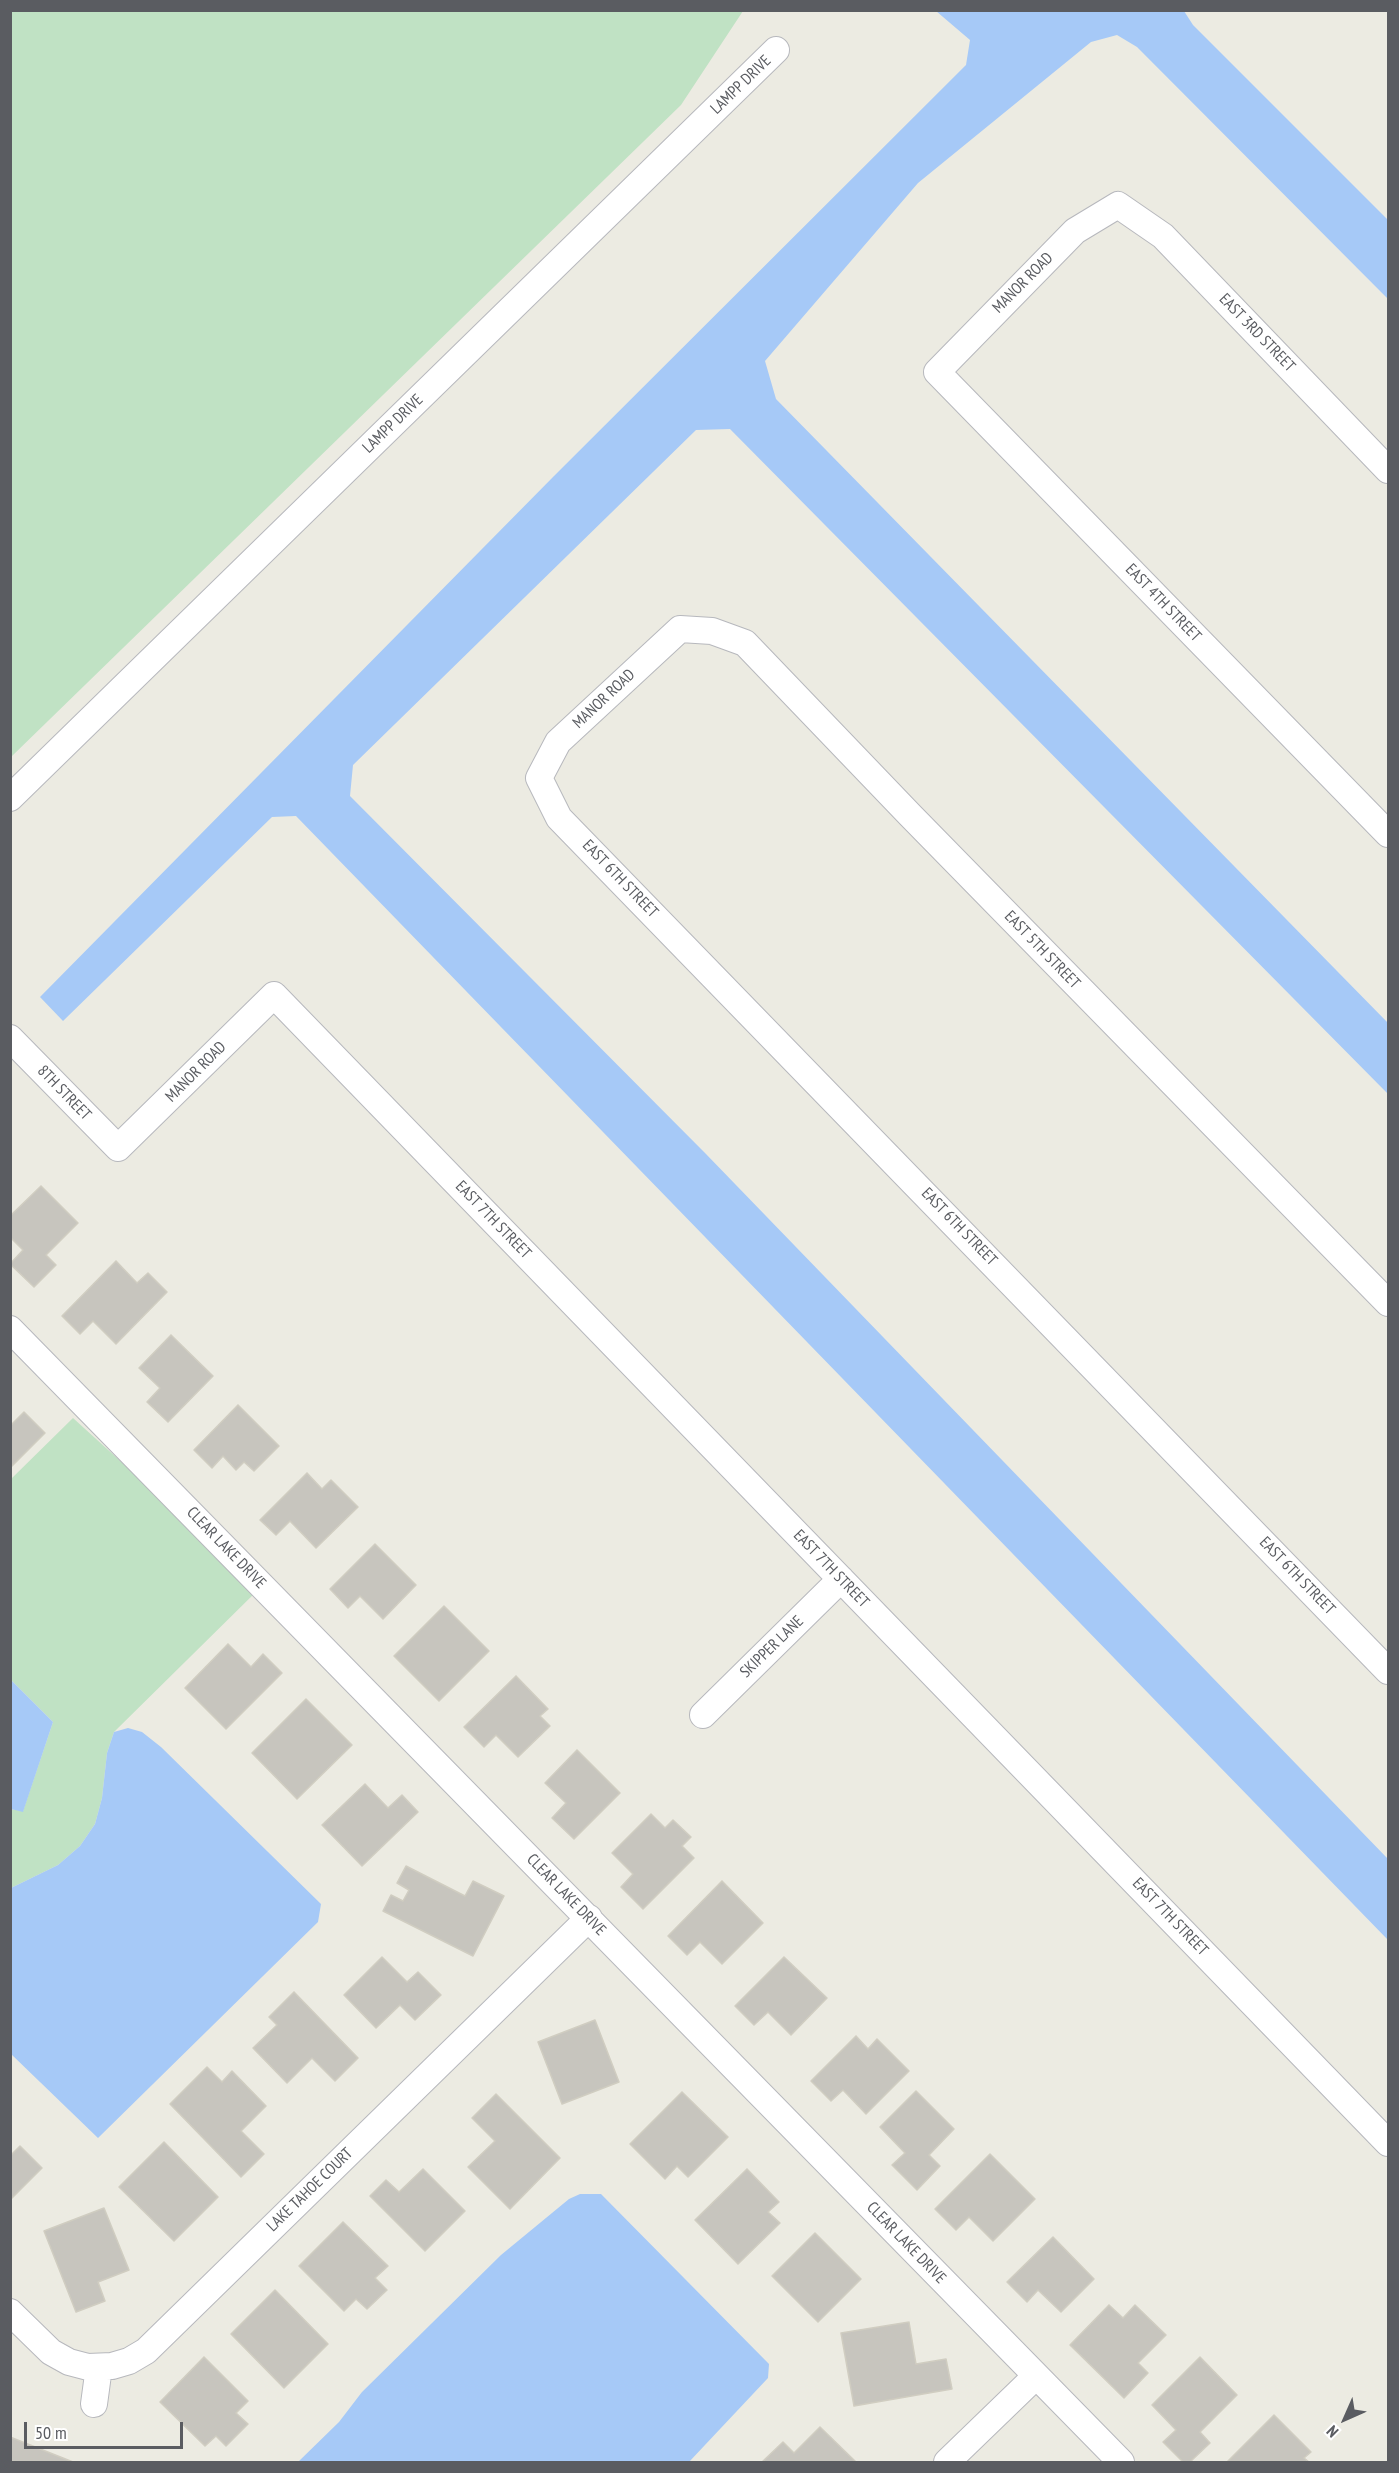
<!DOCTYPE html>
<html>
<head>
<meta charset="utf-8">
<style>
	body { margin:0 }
	#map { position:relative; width:1399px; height:2473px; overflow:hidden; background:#ecebe2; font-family:"PT Sans Narrow",sans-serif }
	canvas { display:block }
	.frame { position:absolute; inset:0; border:12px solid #5a5c61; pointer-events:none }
	.north { position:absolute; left:1315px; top:2389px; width:60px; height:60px; -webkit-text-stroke:4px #fff; paint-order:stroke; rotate:225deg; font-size:16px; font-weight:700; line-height:24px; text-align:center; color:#5a5c61 }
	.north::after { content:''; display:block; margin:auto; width:21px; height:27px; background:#5a5c61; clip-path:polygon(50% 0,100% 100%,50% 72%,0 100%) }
	.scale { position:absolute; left:24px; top:2422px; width:159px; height:27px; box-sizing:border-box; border:3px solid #5a5c61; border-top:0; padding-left:8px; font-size:18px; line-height:21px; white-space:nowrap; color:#5a5c61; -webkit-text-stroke:4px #fff; paint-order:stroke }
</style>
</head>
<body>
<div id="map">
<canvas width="1399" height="2473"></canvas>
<div class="frame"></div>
<div class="north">N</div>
<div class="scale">50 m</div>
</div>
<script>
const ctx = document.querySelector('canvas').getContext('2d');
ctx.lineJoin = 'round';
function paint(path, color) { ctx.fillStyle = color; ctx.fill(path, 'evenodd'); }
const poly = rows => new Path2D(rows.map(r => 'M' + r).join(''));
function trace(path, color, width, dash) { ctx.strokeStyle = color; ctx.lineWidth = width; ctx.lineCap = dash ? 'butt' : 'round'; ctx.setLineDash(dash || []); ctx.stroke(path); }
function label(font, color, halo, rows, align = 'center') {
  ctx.font = font + ' "PT Sans Narrow",sans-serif'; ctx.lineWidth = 5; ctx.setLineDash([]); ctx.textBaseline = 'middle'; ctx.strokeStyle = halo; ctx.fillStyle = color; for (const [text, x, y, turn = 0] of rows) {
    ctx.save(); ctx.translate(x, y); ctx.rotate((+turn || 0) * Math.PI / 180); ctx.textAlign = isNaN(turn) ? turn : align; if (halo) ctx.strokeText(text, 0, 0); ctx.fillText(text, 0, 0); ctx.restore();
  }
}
paint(poly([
	[11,10,743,11,681,105,11,757],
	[73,1418,260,1588,114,1732,107,1753,102,1798,95,1824,80,1846,58,1865,11,1888,10,1809,23,1811,53,1722,11,1680,11,1479]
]), '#c0e2c4');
paint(poly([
	[936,11,1184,11,1193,25,1388,220,1388,299,1137,47,1117,35,1091,42,918,183,765,361,776,399,1388,1023,1388,1094,730,429,696,430,353,765,350,796,706,1154,1388,1859,1388,1940,296,816,272,817,63,1021,40,997,554,476,966,65,970,40],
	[11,1680,53,1722,23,1812,11,1809],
	[128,1728,142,1732,161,1747,321,1904,318,1922,98,2138,11,2054,11,1888,58,1865,80,1846,95,1824,102,1798,107,1753,114,1732],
	[580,2194,601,2194,769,2364,768,2378,689,2462,298,2462,339,2422,362,2392,501,2255,569,2199]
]), '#a6c9f7');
const building = poly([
	[41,1186,78,1223,46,1255,56,1265,34,1287,10,1264,23,1250,10,1237,10,1216,41,1186],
	[116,1261,137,1283,148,1273,167,1292,116,1344,93,1321,80,1334,62,1316,116,1261],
	[171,1335,213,1376,168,1422,147,1402,160,1388,139,1368,171,1335],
	[238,1405,279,1446,254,1471,244,1462,236,1470,223,1456,212,1468,194,1450,238,1405],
	[24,1412,45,1433,10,1468,10,1422,12,1424,24,1412],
	[307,1473,322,1489,331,1480,358,1507,316,1548,290,1521,276,1535,260,1520,307,1473],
	[375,1544,416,1585,383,1619,360,1596,348,1608,330,1589,375,1544],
	[444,1606,489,1651,439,1701,394,1656,444,1606],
	[228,1644,251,1667,263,1654,282,1673,226,1729,185,1688,228,1644],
	[516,1676,548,1709,540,1716,550,1726,518,1757,496,1735,484,1747,464,1727,516,1676],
	[306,1699,352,1745,297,1799,252,1753,306,1699],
	[577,1750,620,1793,574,1839,552,1818,566,1803,545,1783,577,1750],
	[365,1784,388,1808,402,1795,418,1812,362,1866,322,1825,365,1784],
	[651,1814,665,1828,673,1820,691,1837,682,1846,694,1858,643,1909,621,1887,633,1874,612,1853,651,1814],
	[406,1866,465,1896,473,1881,504,1896,473,1956,383,1911,391,1895,403,1901,409,1890,397,1883,406,1866],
	[722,1881,763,1923,722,1964,700,1942,687,1955,668,1936,722,1881],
	[382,1957,407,1982,418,1972,441,1995,415,2020,400,2005,376,2028,344,1995,382,1957],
	[784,1957,827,1998,791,2035,768,2012,754,2025,735,2006,784,1957],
	[294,1992,358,2058,335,2081,312,2058,287,2083,253,2048,277,2025,269,2017,294,1992],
	[595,2020,619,2082,562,2104,538,2042,595,2020],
	[856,2036,868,2049,877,2039,909,2071,866,2114,843,2090,831,2101,811,2081,856,2036],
	[207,2067,222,2082,232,2071,266,2106,241,2131,264,2154,241,2177,170,2104,207,2067],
	[916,2091,954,2129,929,2155,940,2166,917,2190,892,2165,905,2153,880,2127,916,2091],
	[682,2092,728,2137,688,2177,677,2166,665,2179,630,2144,682,2092],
	[496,2094,560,2158,510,2209,468,2167,495,2141,472,2118,496,2094],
	[164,2142,218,2197,174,2241,119,2187,164,2142],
	[20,2146,42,2168,10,2200,10,2156,20,2146],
	[990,2154,1035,2199,993,2241,969,2217,956,2230,935,2209,990,2154],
	[423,2169,465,2211,425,2251,370,2196,386,2180,399,2192,423,2169],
	[747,2169,779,2202,768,2212,780,2223,738,2264,695,2220,747,2169],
	[104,2208,129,2270,98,2282,105,2301,76,2312,44,2231,104,2208],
	[343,2222,388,2266,375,2278,387,2290,367,2309,356,2299,344,2311,299,2266,343,2222],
	[815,2233,861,2279,818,2322,772,2276,815,2233],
	[1053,2237,1094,2279,1061,2312,1038,2290,1027,2302,1007,2282,1053,2237],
	[275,2290,328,2344,284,2388,231,2334,275,2290],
	[1109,2305,1123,2318,1135,2305,1166,2335,1138,2363,1148,2373,1124,2398,1070,2345,1109,2305],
	[909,2322,916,2364,946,2359,952,2389,854,2406,841,2333,909,2322],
	[204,2357,248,2401,236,2413,248,2424,226,2446,216,2436,205,2446,160,2402,204,2357],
	[1200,2357,1237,2395,1200,2432,1210,2443,1190,2462,1183,2462,1163,2442,1176,2430,1152,2405,1200,2357],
	[1274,2415,1311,2452,1304,2458,1309,2462,1227,2462,1274,2415],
	[820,2427,856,2462,762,2462,783,2442,794,2453,820,2427],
	[10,2437,73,2462,10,2462,10,2437]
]);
paint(building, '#c7c5be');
trace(building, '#d0cdc1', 1.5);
const street = poly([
	[1388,470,1163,236,1118,205,1075,231,937,372,1388,834],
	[10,798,776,50],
	[10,1038,118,1148,274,995,1388,2143],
	[1388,1303,910,815,745,643,712,631,680,629,558,742,539,778,559,818,1388,1671],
	[10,1329,1121,2462],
	[703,1715,841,1579],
	[10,2312,51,2352,69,2362,88,2367,112,2366,129,2361,146,2351,589,1918],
	[94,2404,99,2367],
	[947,2462,1036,2376]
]);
trace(street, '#b7b8bd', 28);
trace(street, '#fff', 26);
label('16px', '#5a5c61', '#fff', [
	["LAMPP DRIVE",741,85,-44],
	["MANOR ROAD",1023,283,-45],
	["EAST 3RD STREET",1257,333,46],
	["LAMPP DRIVE",393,424,-44],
	["EAST 4TH STREET",1163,603,46],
	["MANOR ROAD",604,699,-43],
	["EAST 6TH STREET",620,879,46],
	["EAST 5TH STREET",1042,950,46],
	["MANOR ROAD",196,1072,-45],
	["8TH STREET",64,1093,46],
	["EAST 7TH STREET",493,1220,46],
	["EAST 6TH STREET",959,1227,46],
	["CLEAR LAKE DRIVE",226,1548,46],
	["EAST 7TH STREET",831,1569,46],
	["EAST 6TH STREET",1297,1576,46],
	["SKIPPER LANE",772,1647,-44],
	["CLEAR LAKE DRIVE",566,1895,46],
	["EAST 7TH STREET",1170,1917,46],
	["LAKE TAHOE COURT",310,2190,-44],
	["CLEAR LAKE DRIVE",906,2243,46]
]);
</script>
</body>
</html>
